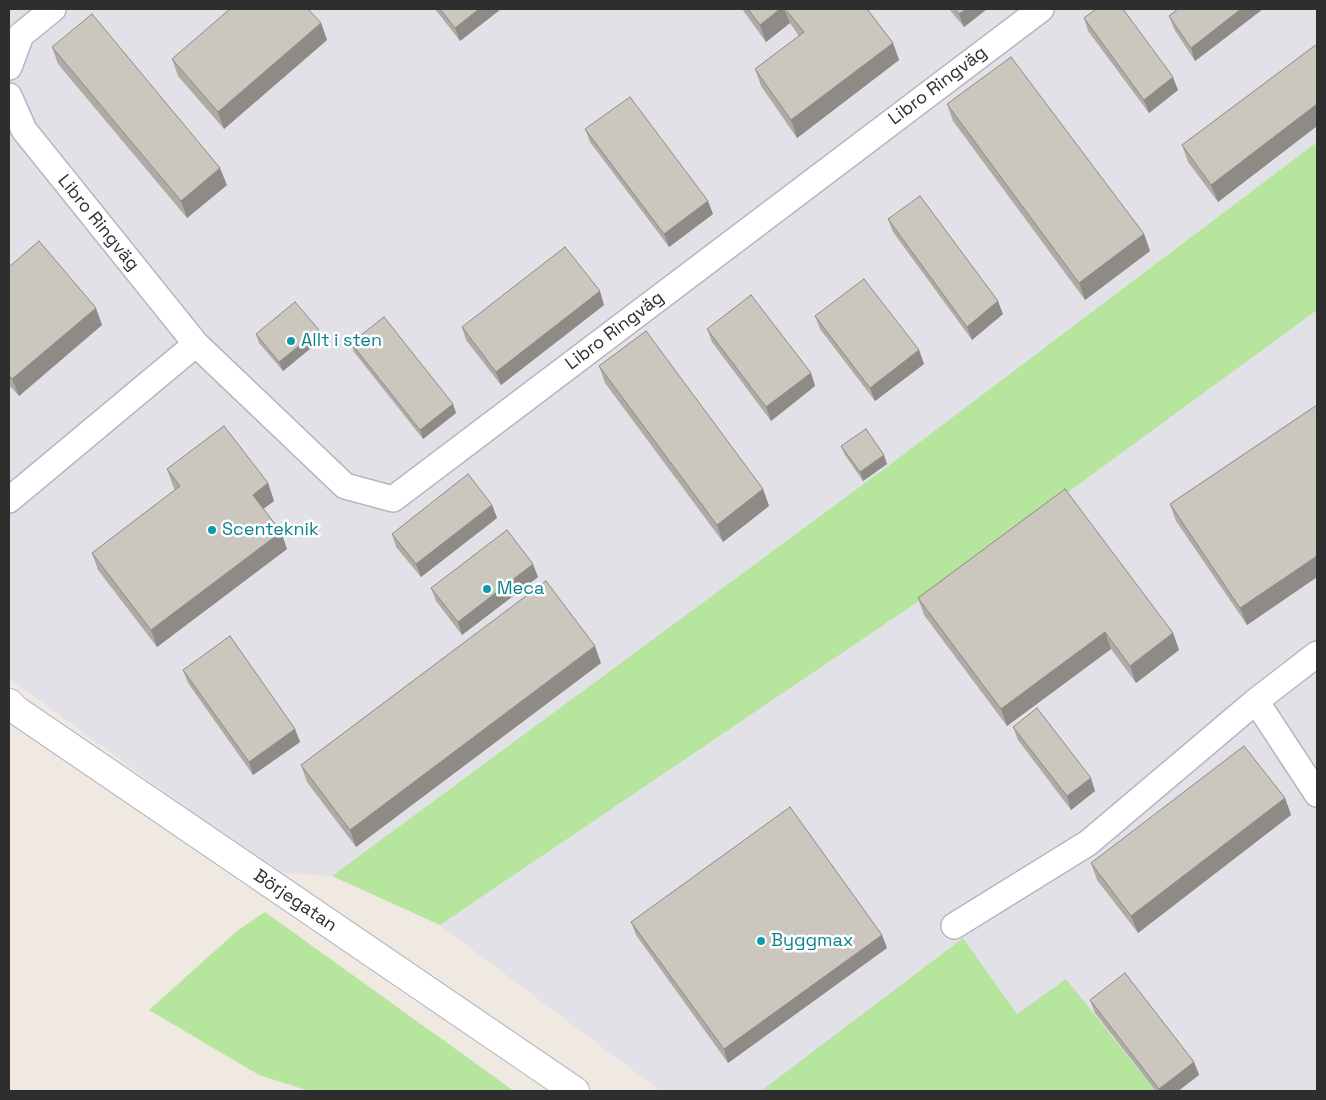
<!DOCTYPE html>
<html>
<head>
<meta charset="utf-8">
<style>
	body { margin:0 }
	#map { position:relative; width:1326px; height:1100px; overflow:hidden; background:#efe9e1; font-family:"Space Grotesk",sans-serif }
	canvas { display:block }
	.frame { position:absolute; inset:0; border:10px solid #2e2e2e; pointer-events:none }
</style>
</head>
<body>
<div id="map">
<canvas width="1326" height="1100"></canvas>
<div class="frame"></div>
</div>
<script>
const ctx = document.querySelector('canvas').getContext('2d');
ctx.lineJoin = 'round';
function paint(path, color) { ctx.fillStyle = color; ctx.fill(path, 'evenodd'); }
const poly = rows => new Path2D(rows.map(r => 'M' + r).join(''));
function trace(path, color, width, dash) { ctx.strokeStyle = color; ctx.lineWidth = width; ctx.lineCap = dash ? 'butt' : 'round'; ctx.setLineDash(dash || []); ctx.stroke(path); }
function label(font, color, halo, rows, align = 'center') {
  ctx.font = font + ' "Space Grotesk",sans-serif'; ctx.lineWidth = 5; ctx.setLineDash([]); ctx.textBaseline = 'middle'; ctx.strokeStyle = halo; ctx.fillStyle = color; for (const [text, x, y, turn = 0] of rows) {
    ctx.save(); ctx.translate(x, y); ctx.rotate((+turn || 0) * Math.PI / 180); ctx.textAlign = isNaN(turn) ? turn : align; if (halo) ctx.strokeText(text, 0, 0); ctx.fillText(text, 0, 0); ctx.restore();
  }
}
paint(poly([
	[9,9,1317,9,1317,142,888,466,332,876,273,872,9,678],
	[1317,306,1317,1091,660,1091,440,925,919,601]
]), '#e3e1e8');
paint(poly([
	[1317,142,1317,310,919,601,440,925,332,876,888,466],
	[265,912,514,1091,309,1091,259,1075,149,1010,237,931],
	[963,938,1017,1014,1066,979,1156,1091,761,1091]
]), '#b6e59e');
const street = poly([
	[9,67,21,35,53,9],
	[9,96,24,130,196,344,345,486,393,499,1041,9],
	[9,500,196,344],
	[1256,701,1317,794],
	[954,926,1088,843,1256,701,1317,654]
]);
const secondary = poly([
	[9,703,16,710,575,1091]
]);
trace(street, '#b4b7c1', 28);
trace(secondary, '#b4b7c1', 30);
trace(street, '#fff', 25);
trace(secondary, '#fff', 28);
paint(poly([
	[435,9,501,9,460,41],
	[742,9,867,9,893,43,899,60,797,138,761,86,755,69,799,36,790,23,766,42],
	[949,9,987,9,964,27],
	[1178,9,1263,9,1195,61,1174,29,1169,16],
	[1084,18,1178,90,1149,113,1088,31],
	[321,23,327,40,224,129,178,76,172,59],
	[1317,44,1317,126,1218,202,1188,162,1182,145],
	[52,47,227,185,187,218,58,64],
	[947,104,1144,234,1150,251,1085,300,953,121],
	[585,129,713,214,669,247,590,142],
	[888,219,1003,314,972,340,893,232],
	[9,267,102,325,19,396,9,385],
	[604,305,501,385,466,340,462,327],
	[815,316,919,350,924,364,875,401,820,329],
	[707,329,811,373,815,386,771,421,712,342],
	[319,330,322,339,283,371,259,343,256,334],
	[351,343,453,404,456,413,423,439,354,352],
	[599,366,763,489,769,506,723,542,605,383],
	[1317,405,1317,577,1247,625,1176,521,1170,504],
	[841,446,887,464,863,481,845,455],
	[167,469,268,483,274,501,263,509,281,532,287,549,157,647,98,570,92,553,175,490,173,486],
	[492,505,497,518,421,577,396,547,392,534],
	[538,577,462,635,436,601,431,588],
	[918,598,1173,633,1179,650,1136,683,1111,649,1007,726,924,615],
	[601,663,356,847,307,782,301,765],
	[183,670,295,729,300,742,253,775,188,683],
	[1013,727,1095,791,1071,810,1018,740],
	[1285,798,1291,815,1138,933,1097,880,1091,863],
	[631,922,887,948,728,1063,636,935],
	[1090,1000,1194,1062,1199,1075,1178,1091,1156,1091,1095,1013]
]), '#afaba4');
paint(poly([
	[479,9,501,9,460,41,455,28],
	[780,9,784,9,790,23,766,42,760,25],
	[966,9,987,9,964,27,959,14],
	[1241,9,1263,9,1195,61,1191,48],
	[321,23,327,40,224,129,218,112],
	[893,43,899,60,797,138,791,120],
	[1173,77,1178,90,1149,113,1144,100],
	[1317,104,1317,126,1218,202,1211,185],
	[220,168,227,185,187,218,181,201],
	[708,201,713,214,669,247,664,234],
	[1144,234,1150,251,1085,300,1079,283],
	[600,291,604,305,501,385,496,372],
	[998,301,1003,314,972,340,967,327],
	[96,308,102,325,19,396,12,379],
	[319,330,322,339,283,371,279,362],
	[919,350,924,364,875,401,870,388],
	[811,373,815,386,771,421,766,407],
	[453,404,456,413,423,439,420,430],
	[884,455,887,464,863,481,860,472],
	[268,483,274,501,259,512,253,495],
	[763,489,769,506,723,542,717,525],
	[492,505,497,518,421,577,416,564],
	[281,532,287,549,157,647,151,630],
	[1317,556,1317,577,1247,625,1240,608],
	[533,564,538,577,462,635,458,622],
	[1105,632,1111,649,1007,726,1001,709],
	[1173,633,1179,650,1136,683,1130,666],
	[595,646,601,663,356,847,350,830],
	[295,729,300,742,253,775,249,762],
	[1091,778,1095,791,1071,810,1067,796],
	[1285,798,1291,815,1138,933,1131,916],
	[882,935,887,948,728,1063,724,1049],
	[1194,1062,1199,1075,1178,1091,1160,1091,1159,1089]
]), '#8e8b86');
const building = poly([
	[230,9,308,9,321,23,218,112,172,59,230,9],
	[440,9,479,9,455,28,440,9],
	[748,9,780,9,760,25,748,9],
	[785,9,867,9,893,43,791,120,755,69,804,32,785,9],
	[955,9,966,9,959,14,955,9],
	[1096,9,1123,9,1173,77,1144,100,1084,18,1096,9],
	[1178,9,1241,9,1191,48,1169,16,1178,9],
	[92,14,220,168,181,201,52,47,92,14],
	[1317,44,1317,104,1211,185,1182,145,1317,44],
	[1011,57,1144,234,1079,283,947,104,1011,57],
	[630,97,708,201,664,234,585,129,630,97],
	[920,196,998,301,967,327,888,219,920,196],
	[39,241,96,308,12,379,9,375,9,267,39,241],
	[565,247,600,291,496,372,462,327,565,247],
	[864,279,919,350,870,388,815,316,864,279],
	[751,295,811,373,766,407,707,329,751,295],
	[295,302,319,330,279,362,256,334,295,302],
	[384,317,453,404,420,430,351,343,384,317],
	[646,331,763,489,717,525,599,366,646,331],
	[1317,405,1317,556,1240,608,1170,504,1317,405],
	[224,426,268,483,253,495,281,532,151,630,92,553,180,486,167,469,224,426],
	[866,429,884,455,860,472,841,446,866,429],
	[468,474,492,505,416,564,392,534,468,474],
	[1065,489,1173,633,1130,666,1105,632,1001,709,918,598,1065,489],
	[507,530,533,564,458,622,431,588,507,530],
	[546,581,595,646,350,830,301,765,546,581],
	[230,636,295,729,249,762,183,670,230,636],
	[1037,708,1091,778,1067,796,1013,727,1037,708],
	[1244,746,1285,798,1131,916,1091,863,1244,746],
	[790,807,882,935,724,1049,631,922,790,807],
	[1125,973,1194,1062,1159,1089,1090,1000,1125,973]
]);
paint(building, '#cbc7bf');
trace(building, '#8e8b86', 1);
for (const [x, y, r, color] of [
	[291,341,5,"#0f9aa8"],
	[212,530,5,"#0f9aa8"],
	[487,589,5,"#0f9aa8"],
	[761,941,5,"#0f9aa8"]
]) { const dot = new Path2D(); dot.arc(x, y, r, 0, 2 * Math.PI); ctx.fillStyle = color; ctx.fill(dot); trace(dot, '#fff', 2); }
label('18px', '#2e2e2e', '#fff', [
	["Libro Ringväg",938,86,-37],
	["Libro Ringväg",98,223,51],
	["Libro Ringväg",615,331,-37],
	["Börjegatan",295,901,34]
]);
label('18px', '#0d838f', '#fff', [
	["Allt i sten",301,341],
	["Scenteknik",222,530],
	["Meca",497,589],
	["Byggmax",771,941]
], 'left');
</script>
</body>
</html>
